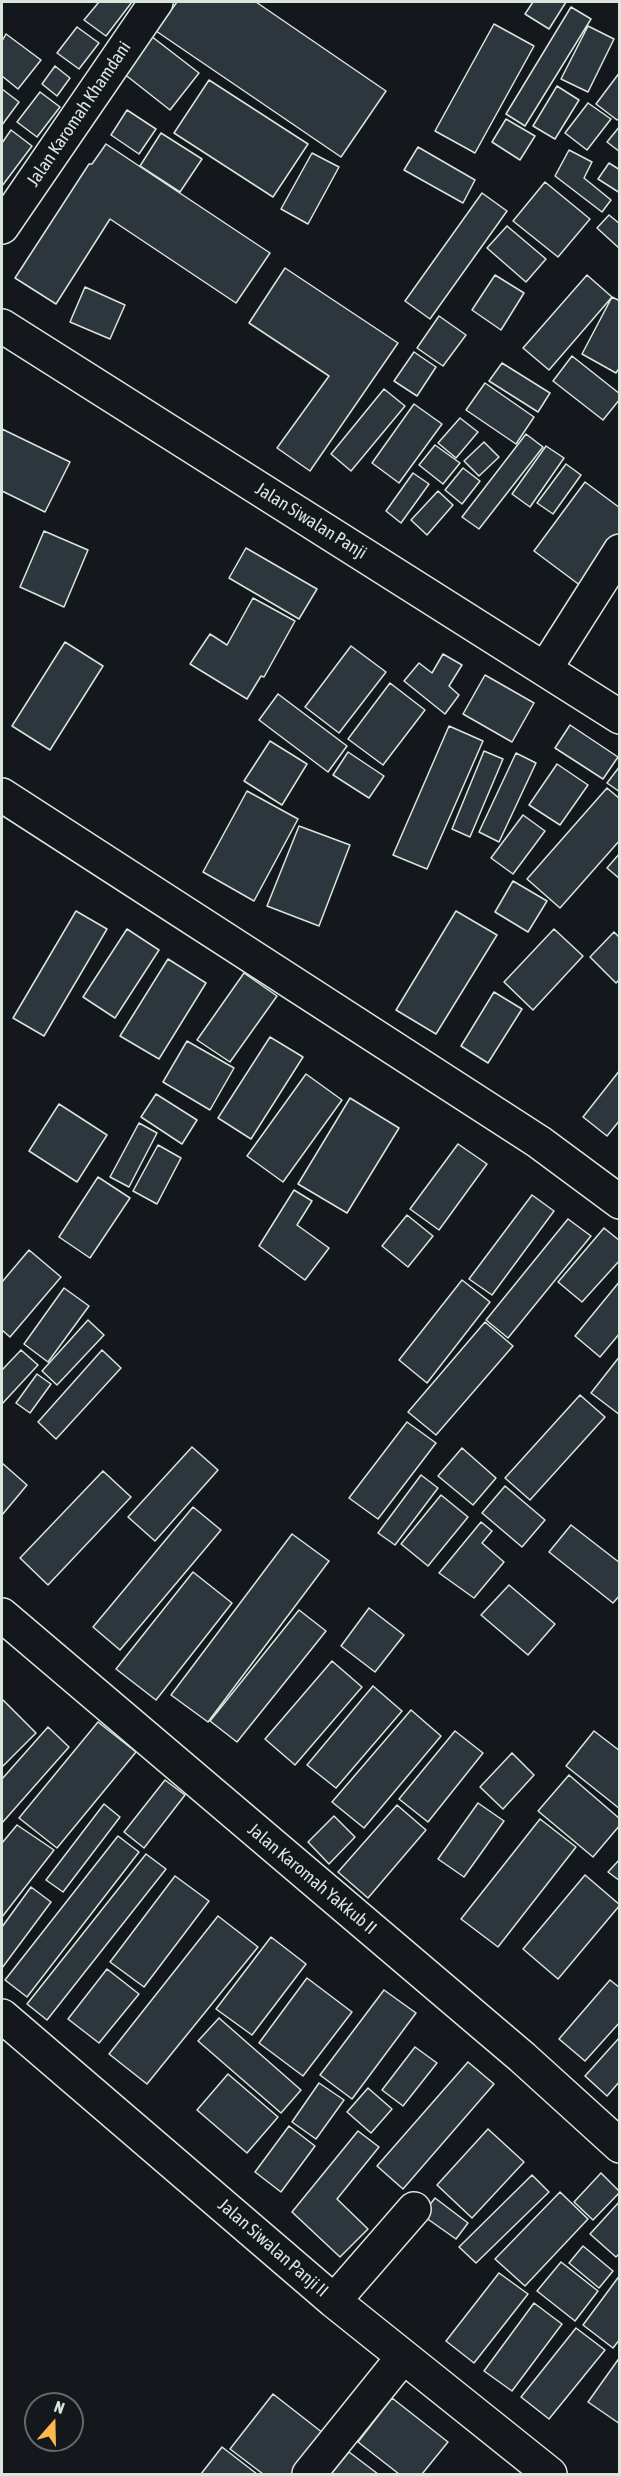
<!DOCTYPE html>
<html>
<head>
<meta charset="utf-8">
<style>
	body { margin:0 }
	#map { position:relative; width:621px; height:2476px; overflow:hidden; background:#14181c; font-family:"Asap Condensed",sans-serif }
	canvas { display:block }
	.frame { position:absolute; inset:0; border:3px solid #d8e6dc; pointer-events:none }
	.north { position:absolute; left:24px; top:2392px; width:60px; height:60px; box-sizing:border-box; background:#14181c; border:2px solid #626a69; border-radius:50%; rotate:20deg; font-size:16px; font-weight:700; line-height:24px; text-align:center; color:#d8e6dc }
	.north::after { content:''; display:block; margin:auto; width:21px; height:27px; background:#ffb74d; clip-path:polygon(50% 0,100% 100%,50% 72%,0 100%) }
</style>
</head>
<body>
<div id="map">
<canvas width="621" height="2476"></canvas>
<div class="frame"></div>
<div class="north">N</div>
</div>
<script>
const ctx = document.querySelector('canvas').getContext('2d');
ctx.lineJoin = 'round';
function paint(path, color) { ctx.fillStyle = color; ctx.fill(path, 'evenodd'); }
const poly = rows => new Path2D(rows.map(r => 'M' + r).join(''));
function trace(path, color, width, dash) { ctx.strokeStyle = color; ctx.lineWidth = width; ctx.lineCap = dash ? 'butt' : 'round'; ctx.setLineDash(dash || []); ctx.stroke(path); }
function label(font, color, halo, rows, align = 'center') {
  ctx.font = font + ' "Asap Condensed",sans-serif'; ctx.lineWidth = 4.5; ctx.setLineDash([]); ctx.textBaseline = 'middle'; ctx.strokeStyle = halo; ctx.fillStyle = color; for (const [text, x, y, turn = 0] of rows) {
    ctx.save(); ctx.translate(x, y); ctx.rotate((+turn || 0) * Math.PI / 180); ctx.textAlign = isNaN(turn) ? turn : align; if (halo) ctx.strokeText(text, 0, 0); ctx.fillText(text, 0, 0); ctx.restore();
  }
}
const building = poly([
	[99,2,132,2,106,36,84,20,99,2],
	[177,2,256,2,386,91,341,157,156,31,177,2],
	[533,2,566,2,549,29,525,14,533,2],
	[571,7,591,19,525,126,506,114,571,7],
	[494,24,534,46,475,153,435,131,494,24],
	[588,26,614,39,588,92,561,79,588,26],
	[77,27,99,43,79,69,57,53,77,27],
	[6,34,41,60,18,89,2,76,2,41,6,34],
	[151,36,199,73,170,110,123,73,151,36],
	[55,66,70,78,57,96,42,84,55,66],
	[620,72,620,118,617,120,596,104,620,72],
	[209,80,308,144,273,197,174,133,209,80],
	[557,86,579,100,555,139,533,126,557,86],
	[2,89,19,102,2,125,2,89],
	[40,92,60,107,37,137,17,122,40,92],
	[588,103,611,119,587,150,565,133,588,103],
	[127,110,156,129,139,154,111,135,127,110],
	[506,119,535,136,520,160,492,142,506,119],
	[620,126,620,152,607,142,620,126],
	[11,130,32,146,2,186,2,143,11,130],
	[161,133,202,159,180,192,140,166,161,133],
	[106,144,270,253,236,303,110,219,56,304,15,278,89,164,92,164,106,144],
	[418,147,475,180,463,203,404,170,418,147],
	[569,150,592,162,584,178,611,200,602,212,555,176,569,150],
	[312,153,339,167,308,224,281,209,312,153],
	[609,163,620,170,620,193,598,179,609,163],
	[545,182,590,219,558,257,513,221,545,182],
	[482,193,507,211,430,319,405,301,482,193],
	[609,215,620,224,620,249,597,228,609,215],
	[507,226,546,259,526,282,487,248,507,226],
	[285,268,398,343,310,471,277,448,329,376,249,323,285,268],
	[495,275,524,293,501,330,472,310,495,275],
	[587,275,612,297,549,370,523,348,587,275],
	[85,287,125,305,110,339,70,322,85,287],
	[612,297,620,301,620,367,616,373,582,354,612,297],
	[439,316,466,335,443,366,417,348,439,316],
	[414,352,436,367,417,396,394,381,414,352],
	[572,356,620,394,620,399,603,420,553,381,572,356],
	[502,363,550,393,538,412,489,381,502,363],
	[485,383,534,417,516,444,466,410,485,383],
	[384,389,405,406,351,471,331,454,384,389],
	[414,404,442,424,399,483,372,463,414,404],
	[460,418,478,432,456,458,438,443,460,418],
	[2,429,70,462,45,512,2,491,2,429],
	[526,434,543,447,479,529,462,517,526,434],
	[484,442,499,457,479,476,464,461,484,442],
	[435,445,460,463,443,484,419,465,435,445],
	[546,446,564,458,530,507,512,494,546,446],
	[566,464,581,475,553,514,537,503,566,464],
	[463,468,480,481,462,504,445,490,463,468],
	[413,473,429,484,401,523,386,511,413,473],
	[585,482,620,508,620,535,581,586,534,551,585,482],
	[438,491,453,505,427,535,411,520,438,491],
	[44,531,88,550,64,607,20,587,44,531],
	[246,548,317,589,299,619,229,578,246,548],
	[253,598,295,621,264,677,261,676,247,699,190,664,210,634,227,645,253,598],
	[65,642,103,666,50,750,12,726,65,642],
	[351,646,386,672,339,733,305,707,351,646],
	[443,654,462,665,449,686,459,695,445,714,404,681,419,663,432,673,443,654],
	[485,675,534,703,512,742,463,714,485,675],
	[390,683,425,710,383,765,348,739,390,683],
	[278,694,347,746,328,772,259,720,278,694],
	[570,725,618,757,603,779,555,748,570,725],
	[449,726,483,741,427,869,393,855,449,726],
	[270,741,307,764,282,805,244,781,270,741],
	[484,751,503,759,470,837,452,829,484,751],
	[348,752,384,776,369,798,333,775,348,752],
	[516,753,536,763,499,842,479,832,516,753],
	[557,764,588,785,560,825,529,805,557,764],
	[620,766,620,792,607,783,620,766],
	[607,788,620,799,620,840,560,908,527,879,607,788],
	[247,791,298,819,254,901,203,872,247,791],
	[523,815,545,831,513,874,491,858,523,815],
	[299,826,350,845,319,926,267,906,299,826],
	[620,853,620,879,607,868,620,853],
	[513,881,547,901,528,932,495,912,513,881],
	[76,911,107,929,44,1036,13,1018,76,911],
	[456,911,497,935,436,1034,396,1010,456,911],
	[127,929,159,950,115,1018,83,997,127,929],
	[554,929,583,956,533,1010,504,982,554,929],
	[614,932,620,938,620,979,616,983,590,957,614,932],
	[168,959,206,983,159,1059,120,1036,168,959],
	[244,973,277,996,230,1062,197,1040,244,973],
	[494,992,522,1009,488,1063,461,1046,494,992],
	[270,1037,303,1057,251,1139,218,1118,270,1037],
	[187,1041,234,1068,210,1110,163,1082,187,1041],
	[620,1070,620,1120,607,1136,583,1117,620,1070],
	[306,1074,342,1100,283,1182,247,1156,306,1074],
	[156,1094,197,1120,182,1144,141,1117,156,1094],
	[350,1098,399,1128,347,1213,298,1184,350,1098],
	[59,1104,107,1135,77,1182,29,1151,59,1104],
	[139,1123,157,1133,129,1187,110,1177,139,1123],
	[458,1144,487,1164,439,1230,410,1209,458,1144],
	[158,1145,181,1158,157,1204,133,1191,158,1145],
	[98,1177,130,1198,90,1258,59,1237,98,1177],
	[294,1190,312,1201,297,1225,329,1248,305,1280,259,1246,294,1190],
	[532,1195,554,1211,492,1295,469,1279,532,1195],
	[407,1215,433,1236,408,1267,382,1246,407,1215],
	[568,1219,591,1236,508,1338,486,1320,568,1219],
	[604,1228,620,1241,620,1260,582,1302,558,1282,604,1228],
	[29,1250,61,1277,10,1337,2,1330,2,1282,29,1250],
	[462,1280,490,1302,427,1383,399,1360,462,1280],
	[620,1281,620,1333,600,1357,575,1336,620,1281],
	[64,1288,89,1306,48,1362,24,1344,64,1288],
	[88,1320,104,1335,57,1385,42,1371,88,1320],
	[485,1322,513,1346,436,1435,408,1412,485,1322],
	[21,1350,38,1365,2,1404,2,1370,21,1350],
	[102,1350,121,1368,56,1439,38,1422,102,1350],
	[620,1356,620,1415,591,1393,620,1356],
	[37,1374,51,1384,30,1413,16,1403,37,1374],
	[580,1395,605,1417,530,1500,505,1478,580,1395],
	[407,1422,436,1443,378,1519,349,1498,407,1422],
	[192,1447,218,1470,155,1541,128,1517,192,1447],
	[462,1448,496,1478,473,1505,438,1476,462,1448],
	[2,1463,27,1485,2,1515,2,1463],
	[103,1471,131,1497,48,1585,20,1558,103,1471],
	[421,1475,438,1488,395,1545,378,1533,421,1475],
	[505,1486,545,1520,522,1547,482,1513,505,1486],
	[441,1495,468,1517,428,1566,401,1544,441,1495],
	[193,1507,221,1530,120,1650,93,1627,193,1507],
	[481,1522,492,1531,482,1543,504,1562,474,1598,439,1573,481,1522],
	[571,1525,620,1563,620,1595,613,1603,549,1552,571,1525],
	[292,1534,329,1561,208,1722,171,1695,292,1534],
	[193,1572,232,1603,156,1700,116,1669,193,1572],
	[509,1585,555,1624,528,1655,481,1615,509,1585],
	[369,1608,404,1635,375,1672,341,1646,369,1608],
	[299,1610,326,1631,237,1742,210,1721,299,1610],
	[332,1661,362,1687,295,1765,265,1739,332,1661],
	[373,1686,402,1711,336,1788,307,1765,373,1686],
	[3,1700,36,1733,2,1767,2,1701,3,1700],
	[411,1710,441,1736,364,1828,332,1802,411,1710],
	[98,1722,136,1752,57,1848,19,1818,98,1722],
	[48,1727,69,1747,2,1823,2,1779,48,1727],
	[455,1731,483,1753,428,1822,399,1799,455,1731],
	[594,1731,620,1751,620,1809,566,1766,594,1731],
	[512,1753,534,1775,503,1809,480,1787,512,1753],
	[569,1775,620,1819,620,1825,593,1857,538,1811,569,1775],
	[165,1780,185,1795,144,1848,124,1832,165,1780],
	[478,1803,504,1821,464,1877,438,1859,478,1803],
	[104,1804,120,1817,63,1892,46,1880,104,1804],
	[397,1805,426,1830,368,1898,338,1872,397,1805],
	[334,1816,355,1837,329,1864,308,1842,334,1816],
	[540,1819,576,1847,498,1947,461,1919,540,1819],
	[17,1825,54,1850,2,1917,2,1843,17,1825],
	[118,1836,139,1852,27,1997,5,1980,118,1836],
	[146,1854,166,1869,47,2020,27,2004,146,1854],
	[620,1859,620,1881,608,1872,620,1859],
	[585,1875,620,1905,558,1979,523,1949,585,1875],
	[175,1876,209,1901,144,1987,110,1962,175,1876],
	[31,1887,51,1902,2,1968,2,1927,31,1887],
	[218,1916,258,1947,147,2084,109,2054,218,1916],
	[271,1937,306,1964,252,2035,216,2009,271,1937],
	[107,1969,139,1994,99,2043,68,2019,107,1969],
	[307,1978,352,2012,303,2076,259,2043,307,1978],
	[610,1980,620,1988,620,2022,585,2061,559,2039,610,1980],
	[384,1990,416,2013,352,2099,320,2075,384,1990],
	[219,2018,301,2090,281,2113,198,2041,219,2018],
	[620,2037,620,2081,607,2096,585,2076,620,2037],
	[415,2047,437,2063,403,2106,382,2090,415,2047],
	[468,2062,494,2084,403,2189,377,2166,468,2062],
	[228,2074,278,2117,247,2153,197,2110,228,2074],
	[319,2083,344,2100,316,2139,292,2122,319,2083],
	[368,2088,392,2109,371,2133,347,2112,368,2088],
	[289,2126,315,2146,281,2192,255,2172,289,2126],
	[488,2129,524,2162,472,2218,437,2185,488,2129],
	[358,2131,379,2147,337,2199,368,2229,340,2257,292,2212,358,2131],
	[601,2173,620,2192,593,2220,574,2202,601,2173],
	[532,2175,549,2192,476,2263,459,2247,532,2175],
	[560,2192,588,2219,525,2286,495,2259,560,2192],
	[435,2198,468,2223,456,2239,422,2215,435,2198],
	[620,2201,620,2253,616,2257,590,2234,620,2201],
	[583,2246,613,2271,599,2288,569,2263,583,2246],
	[561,2262,598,2291,575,2321,537,2291,561,2262],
	[499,2273,528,2294,474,2363,446,2341,499,2273],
	[620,2275,620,2339,613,2348,583,2325,620,2275],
	[534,2303,562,2324,512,2391,484,2371,534,2303],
	[576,2328,605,2350,549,2419,521,2397,576,2328],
	[620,2357,620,2424,588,2402,620,2357],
	[273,2394,323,2433,291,2474,263,2474,230,2449,273,2394],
	[392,2398,448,2442,422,2474,399,2474,358,2442,392,2398],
	[222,2447,257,2474,201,2474,222,2447],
	[349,2452,378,2474,331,2474,349,2452]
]);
paint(building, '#2c363c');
trace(building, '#d8e6dc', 1.5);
const minor = poly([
	[2,227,156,2],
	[2,326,620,717],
	[545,669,620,551],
	[2,795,539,1142,620,1202],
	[2,1615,522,2057,620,2146],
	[2,2016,334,2301,550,2474],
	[334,2301,414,2209],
	[309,2474,403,2357]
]);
trace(minor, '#d8e6dc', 36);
trace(minor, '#14181c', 33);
label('18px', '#d8e6dc', '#14181c', [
	["Jalan Karomah Khamdani",79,114,-56],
	["Jalan Siwalan Panji",311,521,32],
	["Jalan Karomah Yakkub II",312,1879,40],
	["Jalan Siwalan Panji II",273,2248,41]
]);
</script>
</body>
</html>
